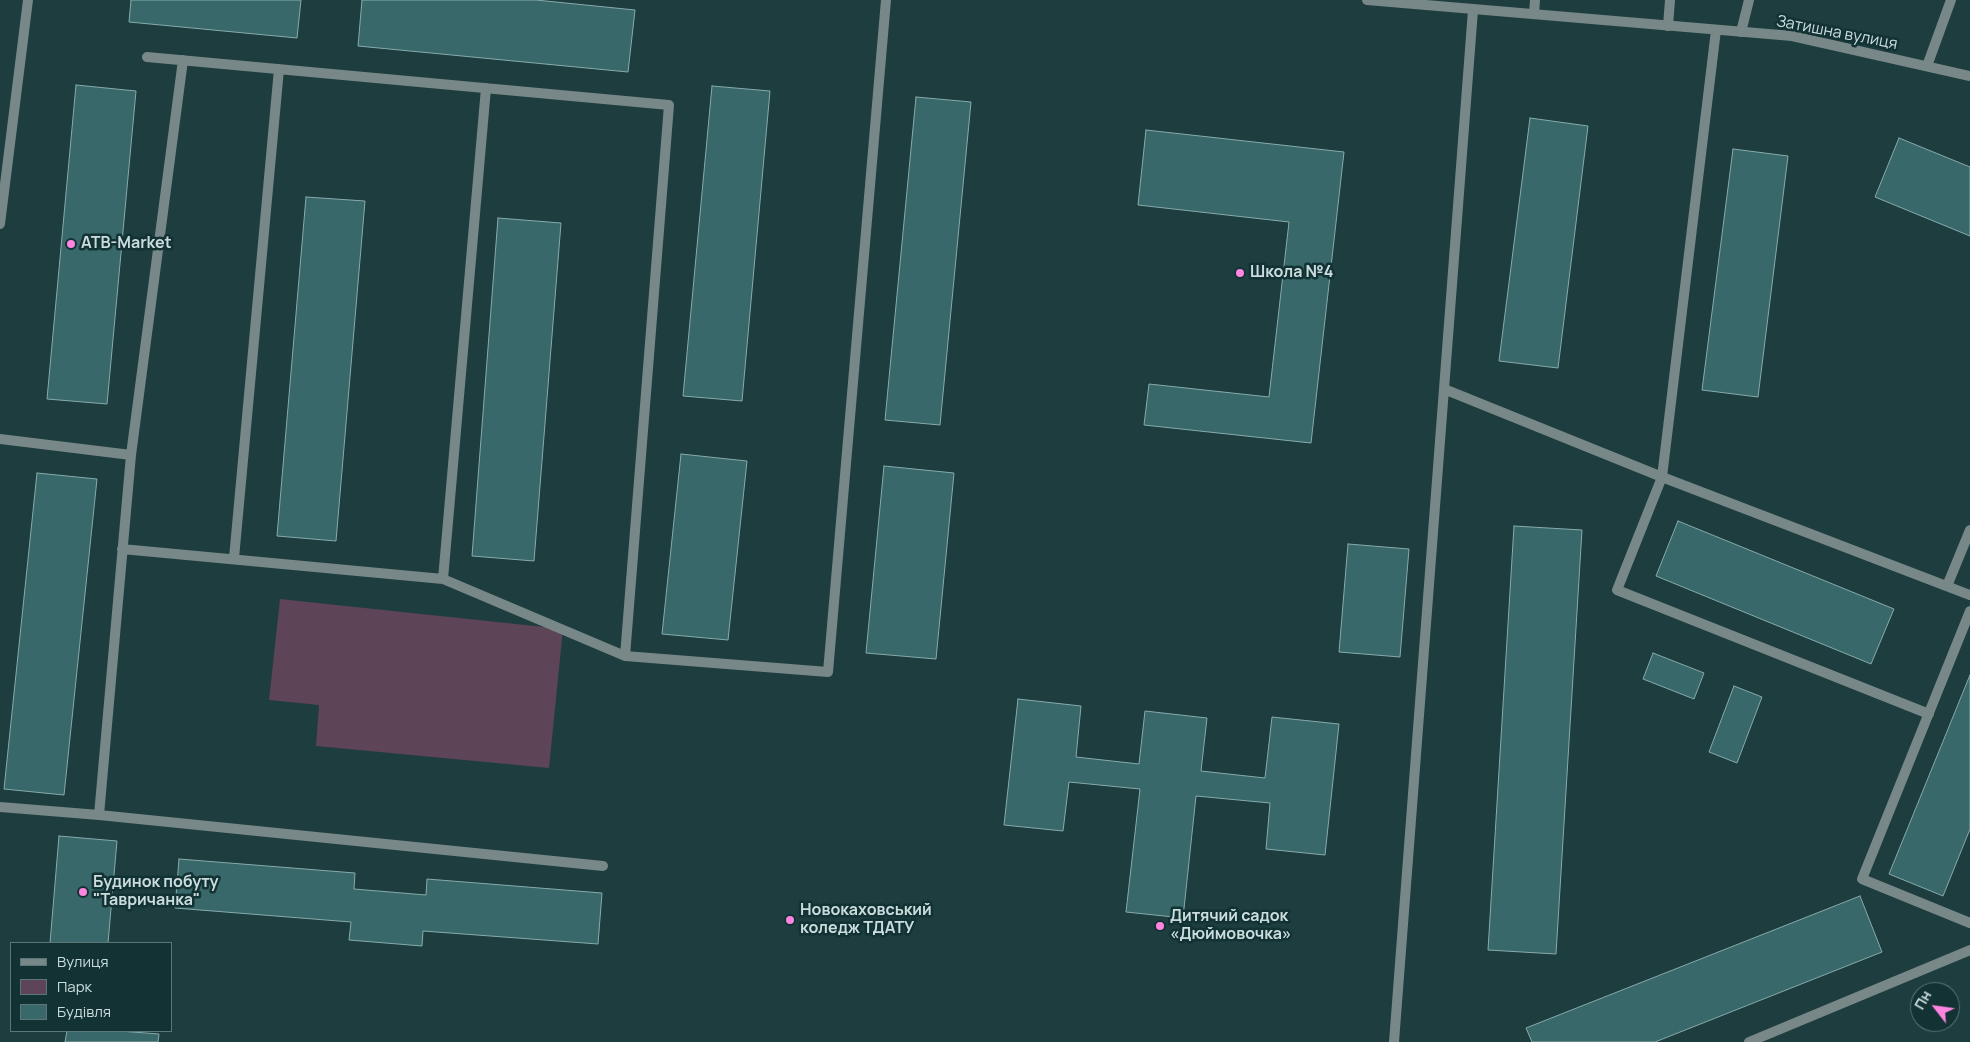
<!DOCTYPE html>
<html>
<head>
<meta charset="utf-8">
<style>
	body { margin:0 }
	#map { position:relative; width:1970px; height:1042px; overflow:hidden; background:#1d3d3e; font-family:Manrope,sans-serif }
	canvas { display:block }
	.legend { position:absolute; left:10px; top:942px; width:162px; height:90px; box-sizing:border-box; background:#123234; border:1px solid #5c7678; margin:0; padding:6px 9px; list-style:none; font-size:15px; color:#cbdcdd }
	.legend li { display:flex; align-items:center; gap:10px; height:25px }
	.legend b { width:25px; border:1px solid #5c7678 }
	.north { position:absolute; left:1910px; top:982px; width:50px; height:50px; box-sizing:border-box; background:#123234; border:1px solid #5c7678; border-radius:50%; rotate:300deg; font-size:14px; font-weight:700; line-height:20px; text-align:center; color:#cbdcdd }
	.north::after { content:''; display:block; margin:auto; width:18px; height:22px; background:#fe85e0; clip-path:polygon(50% 0,100% 100%,50% 72%,0 100%) }
</style>
</head>
<body>
<div id="map">
<canvas width="1970" height="1042"></canvas>
<ul class="legend">
<li><b style="height:6px;background:#788787"></b>Вулиця</li>
<li><b style="height:14px;background:#5d4456"></b>Парк</li>
<li><b style="height:14px;background:#38686a"></b>Будівля</li>
</ul>
<div class="north">Пн</div>
</div>
<script>
const ctx = document.querySelector('canvas').getContext('2d');
ctx.lineJoin = 'round';
function paint(path, color) { ctx.fillStyle = color; ctx.fill(path, 'evenodd'); }
const poly = rows => new Path2D(rows.map(r => 'M' + r).join(''));
function trace(path, color, width, dash) { ctx.strokeStyle = color; ctx.lineWidth = width; ctx.lineCap = dash ? 'butt' : 'round'; ctx.setLineDash(dash || []); ctx.stroke(path); }
function label(font, color, halo, rows, align = 'center') {
  ctx.font = font + ' Manrope,sans-serif'; ctx.lineWidth = 5; ctx.setLineDash([]); ctx.textBaseline = 'middle'; ctx.strokeStyle = halo; ctx.fillStyle = color; for (const [text, x, y, turn = 0] of rows) {
    ctx.save(); ctx.translate(x, y); ctx.rotate((+turn || 0) * Math.PI / 180); ctx.textAlign = isNaN(turn) ? turn : align; if (halo) ctx.strokeText(text, 0, 0); ctx.fillText(text, 0, 0); ctx.restore();
  }
}
paint(poly([
	[280,599,563,629,549,768,316,746,319,705,269,700]
]), '#5d4456');
const building = poly([
	[131,0,301,0,297,38,129,22,131,0],
	[362,0,536,0,635,10,628,72,358,46,362,0],
	[76,85,136,91,107,404,47,399,76,85],
	[712,86,770,91,742,401,683,396,712,86],
	[916,97,971,102,940,425,885,420,916,97],
	[1530,118,1588,126,1558,368,1499,361,1530,118],
	[1146,130,1344,152,1311,443,1144,425,1149,384,1269,397,1289,222,1138,205,1146,130],
	[1899,138,1970,167,1970,236,1875,197,1899,138],
	[1733,149,1788,156,1758,397,1702,390,1733,149],
	[306,197,365,201,336,541,277,536,306,197],
	[498,218,561,223,534,561,472,556,498,218],
	[681,454,747,461,728,640,662,634,681,454],
	[884,466,954,473,936,659,866,653,884,466],
	[37,473,97,479,64,795,4,789,37,473],
	[1678,521,1894,609,1871,664,1656,576,1678,521],
	[1514,526,1582,530,1556,954,1488,950,1514,526],
	[1348,544,1409,549,1400,657,1339,652,1348,544],
	[1653,653,1704,673,1694,699,1643,679,1653,653],
	[1970,675,1970,829,1943,896,1889,874,1970,675],
	[1734,686,1762,697,1737,763,1709,752,1734,686],
	[1018,699,1081,706,1076,757,1139,764,1145,711,1207,718,1201,771,1265,778,1272,717,1339,724,1325,855,1266,849,1270,803,1196,796,1183,918,1126,912,1140,789,1069,782,1063,831,1004,825,1018,699],
	[59,836,117,841,108,943,50,943,59,836],
	[179,859,355,873,354,889,426,895,427,879,602,893,598,944,423,931,422,946,349,940,351,922,175,908,179,859],
	[1860,896,1882,952,1655,1042,1532,1042,1526,1028,1860,896],
	[67,1031,119,1031,159,1034,158,1042,65,1042,67,1031]
]);
paint(building, '#38686a');
trace(building, '#88abac', 1);
trace(poly([
	[1668,26,1670,0],
	[1716,30,1662,477,1617,590,1929,714],
	[1741,32,1749,0],
	[147,57,669,105,625,656],
	[1927,66,1951,0],
	[1444,389,1662,477,1970,595],
	[0,439,131,455,183,60],
	[122,549,443,579,625,656,828,672,886,0],
	[234,558,279,69],
	[443,579,486,88],
	[1947,586,1970,530],
	[1970,611,1862,879,1970,923],
	[0,807,99,815,603,866],
	[99,815,131,455],
	[1394,1042,1473,10],
	[1749,1042,1970,950]
]), '#788787', 10);
trace(poly([
	[1367,0,1792,36,1970,76],
	[1534,14,1535,0],
	[0,224,28,0]
]), '#788787', 10);
for (const [x, y, r, color] of [
	[71,244,5,"#fe85e0"],
	[1240,273,5,"#fe85e0"],
	[83,892,5,"#fe85e0"],
	[790,920,5,"#fe85e0"],
	[1160,926,5,"#fe85e0"]
]) { const dot = new Path2D(); dot.arc(x, y, r, 0, 2 * Math.PI); ctx.fillStyle = color; ctx.fill(dot); trace(dot, '#123234', 2); }
label('16px', '#cbdcdd', '#123234', [
	["Затишна вулиця",1837,33,11]
]);
label('bold 16px', '#cbdcdd', '#123234', [
	["ATB-Market",81,244],
	["Школа №4",1250,273],
	["Будинок побуту",93,883],
	["\"Тавричанка\"",93,901],
	["Новокаховський",800,911],
	["коледж ТДАТУ",800,929],
	["Дитячий садок",1170,917],
	["«Дюймовочка»",1170,935]
], 'left');
</script>
</body>
</html>
